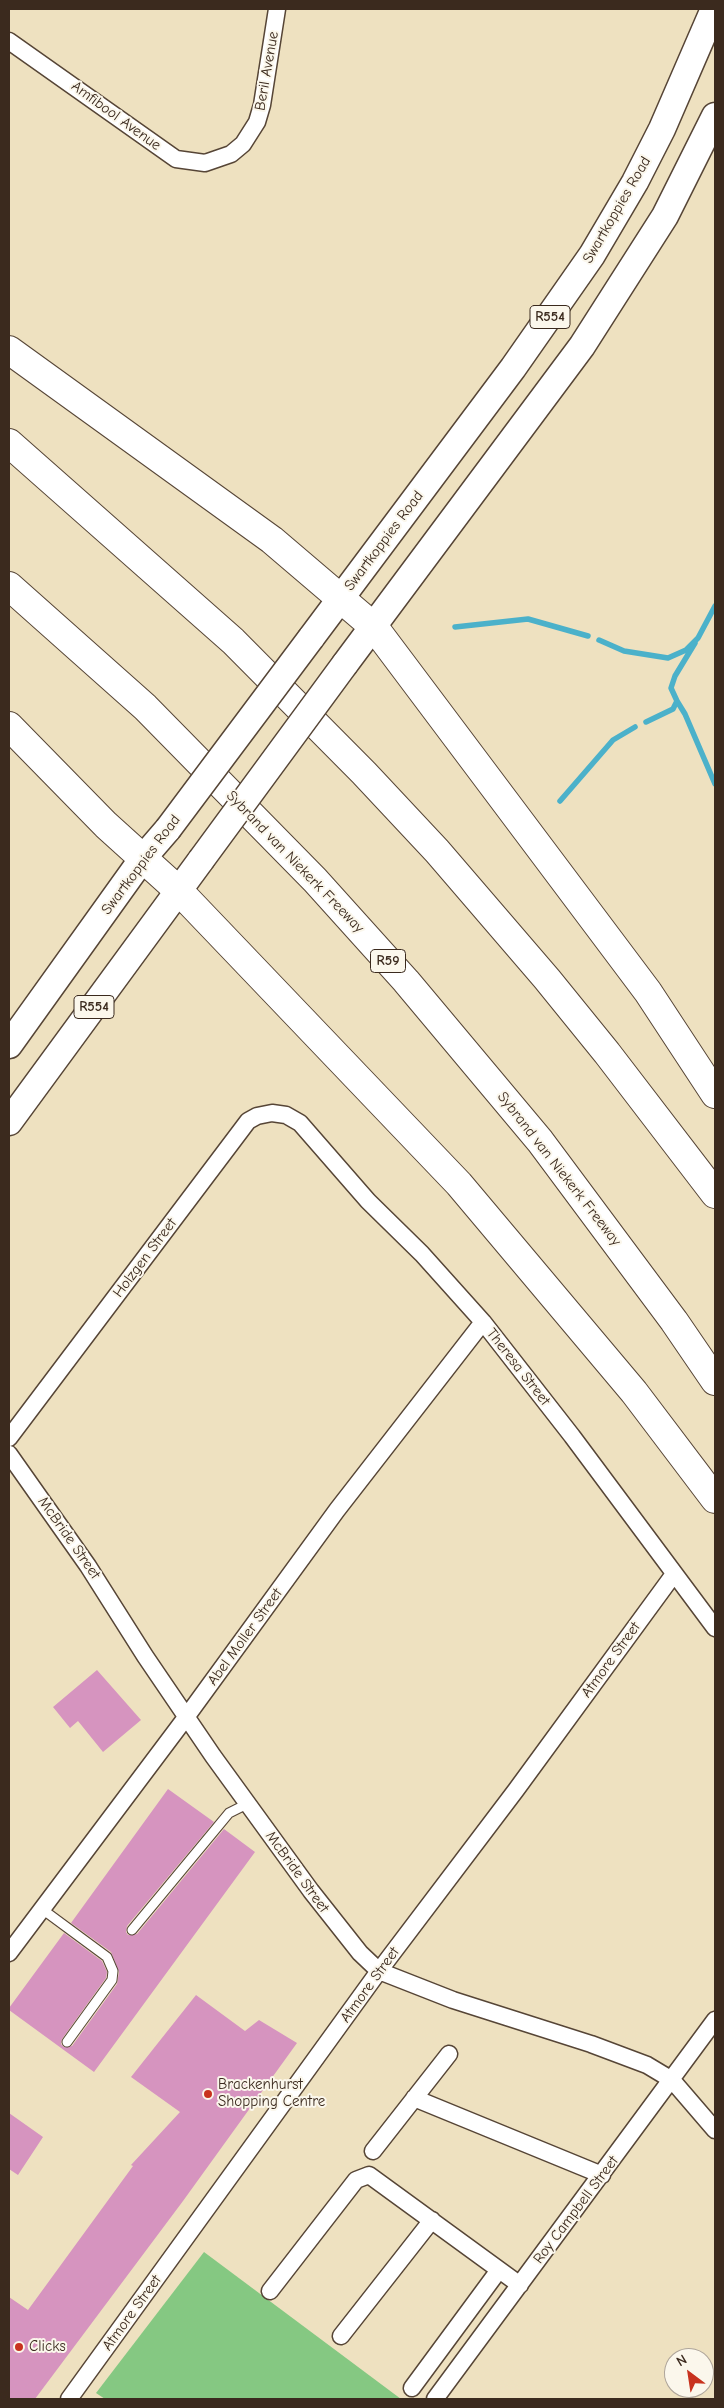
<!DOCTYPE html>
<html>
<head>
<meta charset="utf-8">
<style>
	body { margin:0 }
	#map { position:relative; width:724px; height:2408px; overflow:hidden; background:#eee1c0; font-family:"Comic Neue",sans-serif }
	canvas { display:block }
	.frame { position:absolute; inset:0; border:10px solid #3b2a1e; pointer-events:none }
	.north { position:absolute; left:664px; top:2348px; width:50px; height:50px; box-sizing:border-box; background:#fbf7ec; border:1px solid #aea59a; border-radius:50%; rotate:329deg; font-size:14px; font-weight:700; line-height:20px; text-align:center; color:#3b2a1e }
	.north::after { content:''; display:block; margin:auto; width:18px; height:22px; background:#c8321e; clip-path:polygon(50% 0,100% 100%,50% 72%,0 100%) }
</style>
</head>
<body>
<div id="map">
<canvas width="724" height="2408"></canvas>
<div class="frame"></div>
<div class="north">N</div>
</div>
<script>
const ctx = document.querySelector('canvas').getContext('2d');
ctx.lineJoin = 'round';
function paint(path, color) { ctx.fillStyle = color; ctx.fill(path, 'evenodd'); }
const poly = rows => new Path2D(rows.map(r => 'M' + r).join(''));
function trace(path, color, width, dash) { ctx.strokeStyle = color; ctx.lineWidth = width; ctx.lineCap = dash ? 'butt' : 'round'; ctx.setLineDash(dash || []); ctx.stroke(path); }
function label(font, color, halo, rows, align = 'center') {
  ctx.font = font + ' "Comic Neue",sans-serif'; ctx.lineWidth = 4; ctx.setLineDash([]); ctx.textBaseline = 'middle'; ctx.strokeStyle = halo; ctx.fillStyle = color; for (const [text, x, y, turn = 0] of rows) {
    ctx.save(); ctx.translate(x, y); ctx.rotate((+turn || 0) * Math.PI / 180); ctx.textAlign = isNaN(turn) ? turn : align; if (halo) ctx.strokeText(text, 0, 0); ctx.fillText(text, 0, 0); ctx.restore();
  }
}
paint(poly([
	[204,2252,401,2399,105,2399,96,2393]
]), '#85c882');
trace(poly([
	[455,627,528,619,588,636],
	[599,640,624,651,668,658,686,650,698,638,715,606],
	[677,701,685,714,715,784],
	[646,722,673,709,677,701,671,688,675,676,695,643],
	[560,801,613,740,635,727]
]), '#4bb1ca', 5.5);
paint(poly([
	[97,1670,141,1720,103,1752,78,1721,70,1728,53,1707],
	[168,1789,214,1822,127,1926,126,1932,128,1935,137,1934,224,1829,255,1852,94,2072,9,2010,9,2008,64,1933,102,1961,107,1972,106,1978,62,2039,61,2044,64,2047,72,2046,117,1984,119,1972,111,1952,71,1923],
	[196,1995,245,2031,259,2020,297,2043,183,2201,35,2399,9,2399,9,2297,28,2310,133,2166,131,2165,180,2112,131,2077],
	[9,2113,43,2137,18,2175,9,2169]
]), '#d694bf');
const service = poly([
	[42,1909,107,1957,113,1971,112,1980,67,2042],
	[132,1930,229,1813,247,1804]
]);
const minor = poly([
	[9,41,176,159,205,163,231,154,243,144,257,122,262,105,277,9],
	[9,1438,248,1121,257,1116,272,1113,286,1115,300,1123,368,1201,422,1254,483,1322,572,1436,715,1628],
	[9,1454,88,1566,145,1656,213,1756,311,1891,360,1953,379,1971,453,2000,591,2044,647,2065,672,2080,715,2130],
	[9,1953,187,1716,337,1510,483,1322],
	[414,2098,602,2175],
	[373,2151,449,2054],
	[270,2291,356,2180,369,2175,520,2285],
	[341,2336,432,2220],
	[412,2388,499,2270],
	[69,2399,379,1971,516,1790,674,1574],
	[435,2399,715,2020]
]);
const primary = poly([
	[311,638,513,368,592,255,635,182,662,129,714,9],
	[345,664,582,346,665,216,715,116],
	[9,1045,143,858,168,829],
	[9,1122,201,860]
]);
const motorway = poly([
	[9,350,272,540,374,627,648,992,715,1094],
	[9,443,233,641,364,773,437,851,547,979,607,1053,715,1194],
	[9,586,145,707,315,880,406,981,540,1141,674,1321,715,1381],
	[9,726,106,825,179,891,459,1184,634,1392,715,1499]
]);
trace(service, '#564536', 11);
trace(minor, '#564536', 19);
trace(primary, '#564536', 29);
trace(motorway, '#564536', 30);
trace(service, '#fff', 9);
trace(minor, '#fff', 16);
trace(primary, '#fff', 26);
trace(motorway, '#fff', 28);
const primaryBridge = poly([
	[168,829,311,638],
	[201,860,345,664]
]);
trace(primaryBridge, '#564536', 29, []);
trace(primaryBridge, '#fff', 26);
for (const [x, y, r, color] of [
	[208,2094,5,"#c8321e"],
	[19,2347,5,"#c8321e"]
]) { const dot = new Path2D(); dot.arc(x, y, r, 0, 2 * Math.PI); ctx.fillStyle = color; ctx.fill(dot); trace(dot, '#fbf7ec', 2); }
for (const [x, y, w] of [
	[550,317,40],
	[388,961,35],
	[94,1007,40]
]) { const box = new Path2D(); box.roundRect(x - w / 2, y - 11.5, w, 23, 4); ctx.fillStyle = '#fbf7ec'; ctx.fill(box); trace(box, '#3b2a1e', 1); }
label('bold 14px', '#3b2a1e', null, [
	["R554",550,317],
	["R59",388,961],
	["R554",94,1007]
]);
label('15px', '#3b2a1e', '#fbf7ec', [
	["Beril Avenue",267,71,-80],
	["Amfibool Avenue",116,116,36],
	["Swartkoppies Road",617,210,-60],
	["Swartkoppies Road",384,541,-53],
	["Sybrand van Niekerk Freeway",295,862,46],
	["Swartkoppies Road",141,865,-53],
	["Sybrand van Niekerk Freeway",559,1169,52],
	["Holzgen Street",145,1258,-53],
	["Theresa Street",518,1367,52],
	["McBride Street",69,1538,55],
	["Abel Moller Street",245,1637,-54],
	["Atmore Street",611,1660,-54],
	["McBride Street",297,1872,54],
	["Atmore Street",370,1985,-54],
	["Roy Campbell Street",576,2210,-53],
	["Atmore Street",132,2313,-54]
]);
label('15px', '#3b2a1e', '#fbf7ec', [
	["Brackenhurst",218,2085],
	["Shopping Centre",218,2102],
	["Clicks",29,2347]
], 'left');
</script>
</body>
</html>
